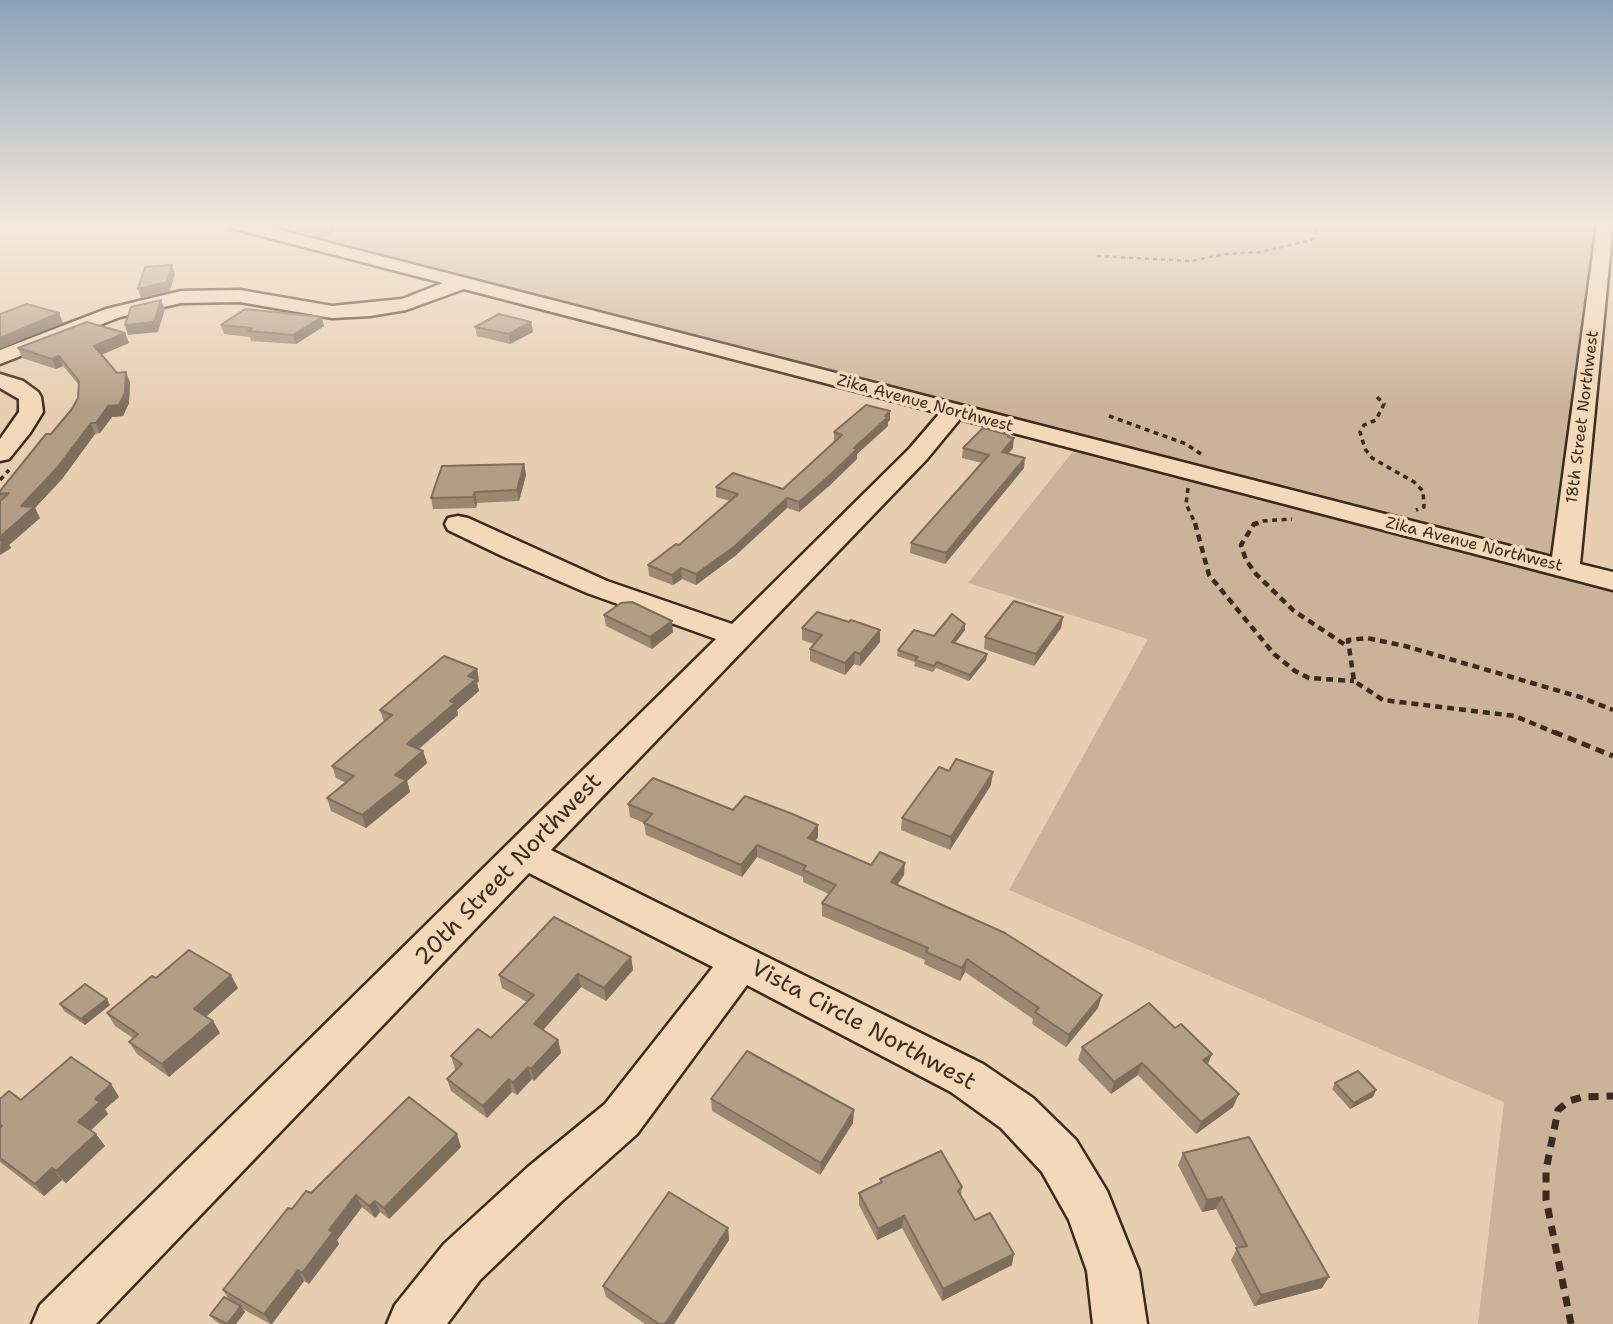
<!DOCTYPE html>
<html>
<head>
<meta charset="utf-8">
<style>
	body { margin:0 }
	canvas { display:block; background:#e8ceb1 }
</style>
</head>
<body>
<canvas width="1613" height="1324"></canvas>
<script>
const ctx = document.querySelector('canvas').getContext('2d');
ctx.lineJoin = 'round';
function paint(path, color) { ctx.fillStyle = color; ctx.fill(path, 'evenodd'); }
const poly = rows => new Path2D(rows.map(r => 'M' + r).join(''));
function trace(path, color, width, dash) { ctx.strokeStyle = color; ctx.lineWidth = width; ctx.lineCap = dash ? 'butt' : 'round'; ctx.setLineDash(dash || []); ctx.stroke(path); }
function label(font, color, halo, rows, align = 'center') {
  ctx.font = font + ' "Shantell Sans",sans-serif'; ctx.lineWidth = 7; ctx.setLineDash([]); ctx.textBaseline = 'middle'; ctx.strokeStyle = halo; ctx.fillStyle = color; for (const [text, x, y, turn = 0] of rows) {
    ctx.save(); ctx.translate(x, y); ctx.rotate((+turn || 0) * Math.PI / 180); ctx.textAlign = isNaN(turn) ? turn : align; if (halo) ctx.strokeText(text, 0, 0); ctx.fillText(text, 0, 0); ctx.restore();
  }
}
paint(poly([
	[237,224,1606,224,1566,568,1613,582,1613,1324,1478,1324,1504,1102,1009,890,1148,639,968,583,1079,444]
]), '#cbb298');
trace(poly([
	[316,238,331,232,333,224]
]), '#776251', 4.5);
const minor = poly([
	[228,224,256,224,1552,557,1597,224,1613,224,1580,564,1613,572,1613,590,960,419,927,459,551,850,983,1064,1033,1098,1076,1140,1107,1191,1139,1271,1147,1324,1093,1324,1087,1271,1069,1220,1042,1172,1001,1128,951,1092,747,985,637,1134,562,1201,480,1280,447,1324,387,1324,395,1305,444,1244,528,1167,605,1104,713,967,529,873,96,1324,32,1324,40,1305,716,639,587,593,502,556,448,530,445,524,448,518,458,516,468,518,607,581,732,624,909,449,940,413,464,289,406,310,370,316,332,318,240,302,181,303,120,317,0,364,0,350,106,309,181,291,240,290,332,306,402,299,443,283,231,228,228,224],
	[0,374,23,381,38,392,41,397,43,412,30,433,9,459,0,461,0,439,19,412,19,399,0,388,0,374]
]);
trace(minor, '#3b2a1e', 5);
trace(poly([
	[1097,256,1191,261,1225,254,1261,252,1311,240,1316,236,1314,224]
]), '#3b2a1e', 2.5, [4.5, 3.5]);
trace(poly([
	[1377,397,1384,404,1376,420,1364,425,1360,432,1365,449,1372,458,1414,482,1423,491,1424,507,1416,510],
	[1109,416,1186,444,1201,454],
	[0,480,9,470],
	[1188,488,1186,504,1196,525],
	[1254,525,1263,521,1292,519]
]), '#3b2a1e', 3.5, [5, 4.5]);
trace(poly([
	[1195,523,1209,575,1274,654,1295,671,1309,678,1354,681],
	[1258,523,1254,524,1241,545,1246,560,1256,574,1294,611,1347,646],
	[1558,734,1515,716,1383,700,1354,681,1348,640,1367,638,1405,646,1580,697,1613,710]
]), '#3b2a1e', 4.5, [7, 5]);
trace(poly([
	[1554,732,1613,756]
]), '#3b2a1e', 5, [9, 6]);
trace(poly([
	[1571,1324,1546,1199,1546,1170,1558,1110,1569,1101,1583,1097,1613,1096]
]), '#3b2a1e', 7, [10, 8]);
paint(minor, '#f3d8ba');
paint(poly([
	[531,322,533,332,510,344,477,336,475,327],
	[221,325,324,326,296,344,251,341,250,337,224,334],
	[125,333,129,343,101,355,117,373,130,382,129,403,123,416,112,417,100,433,95,434,62,479,35,508,40,518,9,545,11,548,0,555,0,491,51,434,72,409,78,398,79,385,63,366,56,369,22,358,18,348],
	[890,420,888,422,888,426,857,454,857,459,829,486,799,512,787,508,735,556,696,585,682,579,673,585,649,576,648,565,679,545,730,501,716,497,716,487,783,489,834,442,834,432],
	[1009,437,1013,448,1009,453,1024,468,945,564,910,553,911,543,982,463,962,458,963,448],
	[524,464,526,475,519,501,477,503,476,508,433,509,431,498],
	[604,615,673,632,652,649,606,626],
	[1063,617,1061,628,1034,666,984,649,985,637],
	[965,624,965,630,955,643,987,654,986,660,969,681,936,668,933,672,914,666,915,662,897,656,898,650],
	[802,628,880,642,860,666,854,664,845,675,810,661,810,649,814,644,802,640],
	[477,669,479,681,477,683,479,691,457,710,458,715,419,749,423,751,427,763,407,781,410,792,366,828,331,811,327,798,346,783,336,778,332,766,384,722,380,710],
	[991,785,950,850,901,830,902,818],
	[628,804,733,810,818,837,815,841,871,865,904,875,897,885,1098,1008,1066,1047,1032,1024,1033,1019,965,972,960,981,924,964,925,960,822,916,822,903,829,894,803,882,803,877,757,857,742,877,646,835,644,823,630,817],
	[631,957,633,970,606,1001,581,987,543,1030,558,1040,561,1053,534,1081,532,1079,517,1095,512,1092,487,1118,451,1091,447,1079,456,1070,455,1069,451,1056,491,1038,527,1002,502,988,499,975],
	[156,978,238,988,206,1017,213,1021,220,1033,169,1077,137,1054,129,1042,133,1038,115,1026,107,1013],
	[60,1004,110,1005,85,1025,64,1011],
	[1175,1028,1212,1054,1208,1064,1233,1107,1196,1134,1138,1075,1111,1094,1078,1060,1082,1047],
	[1335,1083,1376,1090,1373,1097,1350,1109,1332,1089],
	[111,1084,119,1097,105,1109,108,1114,91,1130,105,1146,66,1183,62,1180,44,1196,0,1162,0,1099,21,1100],
	[711,1099,853,1123,820,1175,712,1111],
	[461,1147,389,1219,380,1212,375,1218,362,1207,337,1240,339,1244,309,1284,304,1281,272,1324,270,1324,243,1309,245,1312,236,1324,220,1324,214,1320,210,1315,229,1300,223,1290,292,1209,311,1193],
	[1183,1153,1322,1288,1254,1306,1231,1260,1237,1248,1216,1209,1202,1212,1178,1165],
	[880,1179,962,1187,961,1196,975,1220,1012,1265,942,1301,902,1228,877,1240,859,1205,859,1193,880,1184],
	[728,1228,729,1240,674,1324,645,1324,606,1297,603,1286]
]), '#9b8772');
paint(poly([
	[172,265,175,274,170,291,141,298,138,289],
	[161,300,165,309,158,332,128,335,125,325],
	[59,313,63,323,0,349,0,338],
	[322,317,324,326,296,344,293,335],
	[531,322,533,332,510,344,509,334],
	[125,333,129,343,98,356,94,346],
	[59,356,63,366,56,369,52,359],
	[126,372,130,382,129,403,123,416,112,417,100,433,96,423],
	[890,411,890,420,888,422,888,426,857,454,857,459,829,486,799,512,799,502],
	[91,423,95,434,62,479,35,508,40,518,9,545,11,548,0,555,1,536,21,506],
	[1014,438,1013,448,1001,462,1002,452],
	[1025,458,1024,468,945,564,946,553],
	[524,464,526,475,519,501,517,490],
	[475,492,477,503,476,508,473,497],
	[787,498,787,508,735,556,696,585,696,574],
	[681,568,682,579,673,585,672,575],
	[1063,617,1061,628,1034,666,1036,654],
	[672,621,673,632,652,649,650,637],
	[965,624,965,630,951,648,952,642],
	[880,630,880,642,860,666,860,654],
	[855,652,854,664,845,675,845,663],
	[987,654,986,660,969,681,970,675],
	[477,669,479,681,477,683,479,691,457,710,458,715,410,756,407,744,468,676],
	[423,751,427,763,407,781,410,792,366,828,362,815,395,775],
	[993,772,991,785,950,850,951,837],
	[818,825,818,837,808,850,808,838],
	[757,845,757,857,742,877,741,865],
	[905,863,904,875,890,895,891,882],
	[631,957,633,970,606,1001,604,988],
	[967,959,965,972,960,981,962,968],
	[578,974,581,987,537,1037,534,1024],
	[231,975,238,988,201,1021,194,1009],
	[1102,995,1098,1008,1066,1047,1069,1035],
	[107,999,110,1005,85,1025,81,1019],
	[213,1021,220,1033,169,1077,162,1064],
	[558,1040,561,1053,534,1081,531,1069],
	[1212,1054,1207,1066,1203,1060],
	[1142,1063,1138,1075,1111,1094,1114,1082],
	[528,1067,532,1079,517,1095,513,1083],
	[509,1079,512,1092,487,1118,483,1106],
	[111,1084,119,1097,105,1109,108,1114,87,1134,78,1122,95,1099],
	[1376,1090,1373,1097,1350,1109,1354,1103],
	[1239,1094,1233,1107,1196,1134,1201,1122],
	[854,1110,853,1123,820,1175,821,1163],
	[96,1134,105,1146,66,1183,56,1171],
	[457,1134,461,1147,389,1219,384,1208],
	[52,1168,62,1180,44,1196,35,1184],
	[356,1195,362,1207,337,1240,339,1244,309,1284,302,1273,329,1230],
	[1222,1197,1216,1209,1202,1212,1207,1200],
	[375,1201,380,1212,375,1218,369,1206],
	[904,1216,902,1228,877,1240,878,1229],
	[728,1228,729,1240,674,1324,665,1324],
	[1014,1254,1012,1265,942,1301,943,1289],
	[298,1270,304,1281,272,1324,271,1324,264,1314],
	[1329,1277,1322,1288,1254,1306,1261,1295],
	[241,1306,245,1312,236,1324,227,1324]
]), '#7e6e5d');
const building = poly([
	[172,265,167,282,138,289,145,267,172,265],
	[161,300,154,322,125,325,131,307,161,300],
	[27,304,59,313,0,338,0,314,27,304],
	[245,309,322,317,293,335,248,331,252,328,221,325,245,309],
	[499,314,531,322,509,334,475,327,499,314],
	[87,322,125,333,94,346,117,373,126,372,125,393,119,405,108,406,96,423,91,423,57,468,21,506,34,507,1,536,5,536,0,540,0,501,9,493,0,494,0,491,46,434,51,434,72,409,78,398,79,381,59,356,52,359,18,348,87,322],
	[866,405,890,411,885,416,888,417,854,448,857,449,829,476,799,502,787,498,735,546,696,574,681,568,672,575,648,565,676,544,679,545,738,494,716,487,733,473,783,489,842,435,834,432,866,405],
	[983,428,1009,435,1008,437,1014,438,1002,452,1025,458,946,553,911,543,989,455,963,448,983,428],
	[524,464,517,490,475,492,473,497,431,498,442,466,524,464],
	[1014,601,1063,617,1036,654,985,637,1014,601],
	[632,602,672,621,650,637,604,615,621,603,632,602],
	[817,612,849,622,851,620,880,630,860,654,855,652,845,663,810,649,822,635,802,628,817,612],
	[952,614,965,624,952,642,987,654,970,675,937,662,934,666,915,660,918,657,898,650,914,630,934,636,952,614],
	[444,656,477,669,468,676,476,679,450,701,455,703,407,744,423,751,395,775,406,780,362,815,327,798,354,776,332,766,392,715,380,710,444,656],
	[956,759,993,772,951,837,902,818,939,767,949,771,956,759],
	[653,778,733,810,745,796,790,813,818,825,808,838,871,865,880,852,905,863,891,882,1005,933,1102,995,1069,1035,1035,1012,1039,1008,967,959,962,968,926,952,928,948,822,903,836,885,803,870,806,866,757,845,741,865,644,823,652,814,628,804,653,778],
	[554,917,631,957,604,988,578,974,534,1024,558,1040,531,1069,528,1067,513,1083,509,1079,483,1106,447,1079,462,1064,451,1056,478,1029,491,1038,534,995,499,975,554,917],
	[189,950,231,975,194,1009,213,1021,162,1064,129,1042,138,1034,107,1013,152,976,156,978,189,950],
	[85,984,107,999,81,1019,60,1004,85,984],
	[1149,1003,1175,1028,1181,1024,1212,1054,1203,1060,1239,1094,1201,1122,1142,1063,1114,1082,1082,1047,1149,1003],
	[747,1051,854,1110,821,1163,711,1099,747,1051],
	[71,1057,111,1084,95,1099,100,1102,78,1122,96,1134,56,1171,52,1168,35,1184,0,1158,0,1128,2,1126,0,1124,0,1099,9,1091,21,1100,71,1057],
	[1358,1071,1376,1090,1354,1103,1335,1083,1358,1071],
	[409,1097,457,1134,384,1208,375,1201,369,1206,356,1195,329,1230,333,1232,302,1273,298,1270,264,1314,223,1290,288,1208,292,1209,306,1191,311,1193,409,1097],
	[1249,1137,1329,1277,1261,1295,1236,1248,1247,1246,1222,1197,1207,1200,1183,1153,1249,1137],
	[941,1151,962,1187,958,1191,975,1220,990,1213,1014,1254,943,1289,904,1216,878,1229,859,1193,882,1182,880,1179,941,1151],
	[669,1192,728,1228,665,1324,659,1324,603,1286,669,1192],
	[224,1297,241,1306,227,1324,210,1315,224,1297]
]);
paint(building, '#b49d85');
trace(building, '#7e6e5d', 2);
const sky = ctx.createLinearGradient(0, 0, 0, 409);
sky.addColorStop(0, '#8ba2b9');
sky.addColorStop(0.55, '#f5e9dc');
sky.addColorStop(1, '#f5e9dc00');
ctx.fillStyle = sky;
ctx.fillRect(0, 0, 1613, 409);
label('16px', '#3b2a1e', '#f3d8ba', [
	["Zika Avenue Northwest",925,404,15],
	["18th Street Northwest",1583,417,-83],
	["Zika Avenue Northwest",1474,545,14]
]);
label('23px', '#3b2a1e', '#f3d8ba', [
	["20th Street Northwest",509,870,-46],
	["Vista Circle Northwest",863,1026,28]
]);
</script>
</body>
</html>
